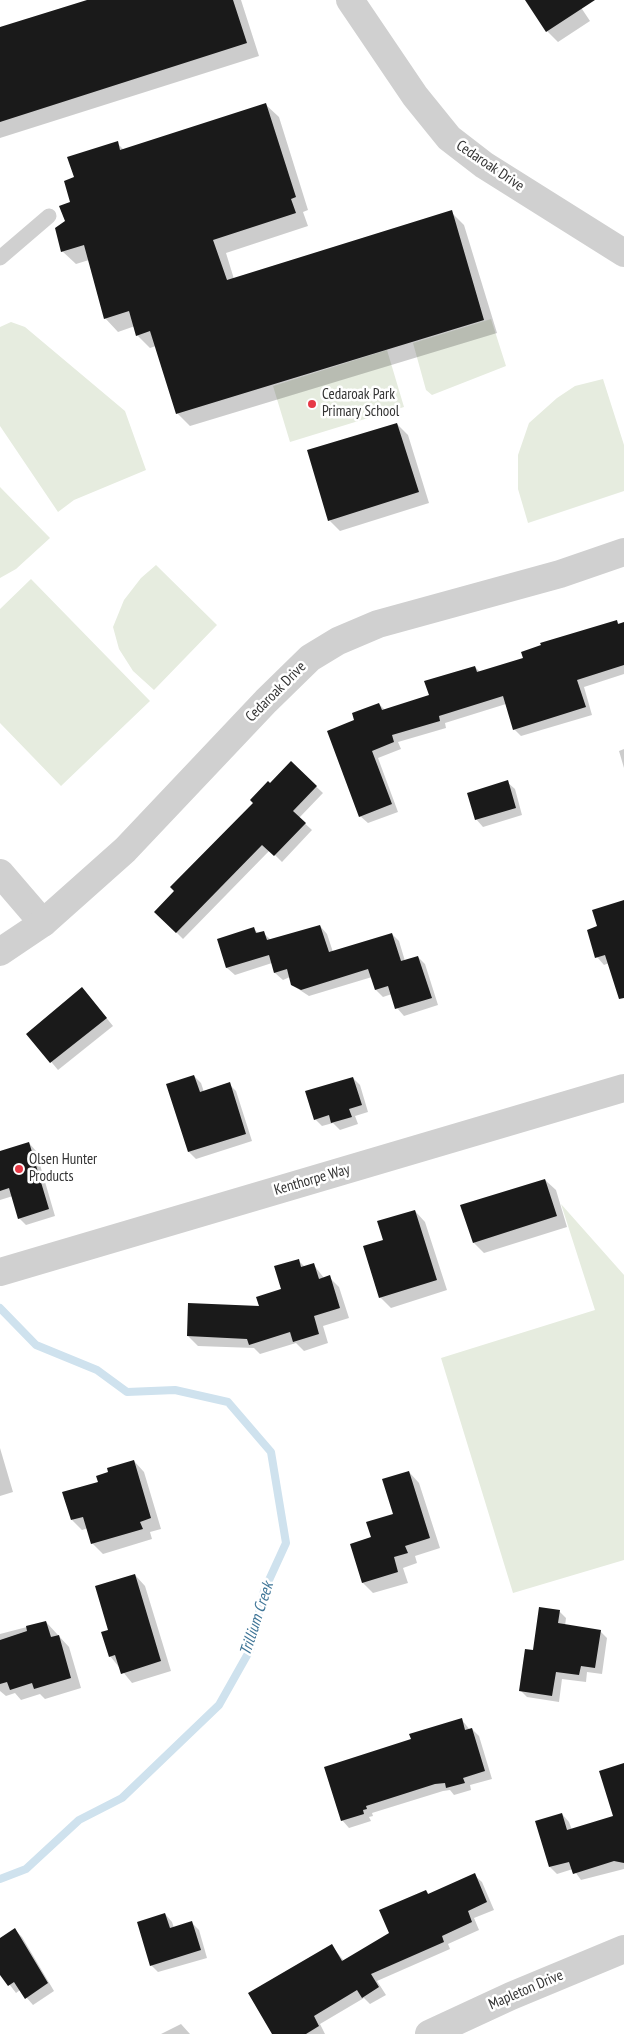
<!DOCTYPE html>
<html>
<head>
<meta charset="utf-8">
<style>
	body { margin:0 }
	canvas { display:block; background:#fff }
</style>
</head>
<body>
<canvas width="624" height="2034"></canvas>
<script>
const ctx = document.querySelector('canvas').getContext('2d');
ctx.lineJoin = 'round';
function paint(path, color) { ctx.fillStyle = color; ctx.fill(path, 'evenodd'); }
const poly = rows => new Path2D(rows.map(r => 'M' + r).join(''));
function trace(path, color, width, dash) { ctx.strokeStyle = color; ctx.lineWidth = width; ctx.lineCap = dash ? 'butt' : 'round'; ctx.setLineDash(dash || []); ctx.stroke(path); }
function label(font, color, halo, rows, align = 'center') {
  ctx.font = font + ' "PT Sans Narrow",sans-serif'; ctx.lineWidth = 5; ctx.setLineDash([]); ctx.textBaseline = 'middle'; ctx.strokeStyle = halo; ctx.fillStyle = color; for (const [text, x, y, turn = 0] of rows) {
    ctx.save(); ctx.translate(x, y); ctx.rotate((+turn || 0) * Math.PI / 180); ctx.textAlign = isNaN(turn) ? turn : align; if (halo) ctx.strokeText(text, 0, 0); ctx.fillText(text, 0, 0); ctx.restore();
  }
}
paint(poly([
	[491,319,506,366,432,395,426,390,413,343],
	[11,322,25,327,125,411,146,470,74,500,58,512,0,426,0,327],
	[387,350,404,407,290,442,273,386],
	[603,379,624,445,624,491,528,523,518,489,518,455,529,423,557,398,575,386],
	[0,487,50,538,16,569,0,578],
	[156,565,217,625,154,690,133,671,119,649,113,627,124,600,141,578],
	[31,579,150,701,61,786,0,723,0,609],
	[561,1204,624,1275,624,1560,513,1593,441,1358,595,1310]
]), '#e6ecdf');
paint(poly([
	[91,0,241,0,259,56,0,138,0,28],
	[526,0,576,0,590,21,558,42,547,31],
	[265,104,279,117,308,210,303,212,308,226,226,253,234,279,451,212,464,225,497,333,190,426,177,413,156,346,150,348,137,335,135,326,118,332,105,318,89,260,76,264,62,251,76,178,117,143,124,150],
	[397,424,408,435,429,503,340,531,330,521],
	[617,622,620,625,624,624,624,674,584,687,592,715,521,736,514,729,506,704,445,723,446,728,398,742,401,749,378,758,398,812,368,823,360,816,356,721,379,704,385,710,430,696,475,667,480,672,524,659],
	[624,749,624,768,619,751],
	[291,763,323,793,299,818,312,830,282,862,270,850,183,939,156,912],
	[507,782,515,789,522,815,483,827,476,819],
	[624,901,624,972,609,963,604,965,597,957,599,927],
	[320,926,327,934,333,952,392,934,399,941,405,961,418,957,425,964,438,1005,404,1016,397,1008,392,994,383,997,376,990,372,977,309,996,292,985,290,977,283,980,275,973,272,963,235,975,227,968,219,940,254,929,259,934,263,933,271,940],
	[82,988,113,1026,58,1070,28,1034],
	[194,1076,201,1083,204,1092,229,1084,236,1091,252,1141,196,1159,189,1152],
	[353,1078,360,1085,368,1112,355,1116,358,1124,340,1130,333,1123,322,1126,315,1119],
	[29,1143,36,1151,55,1216,26,1225,19,1218,13,1196,0,1200,0,1152],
	[545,1180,556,1190,567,1227,484,1253,474,1243],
	[415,1211,425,1222,447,1290,391,1308,380,1297,384,1240],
	[298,1260,305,1267,313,1264,324,1278,329,1277,339,1287,349,1318,323,1326,328,1343,304,1351,296,1343,260,1354,254,1348,198,1346,188,1336,261,1308,283,1290],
	[0,1448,13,1492,0,1496],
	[134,1461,144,1472,161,1529,150,1532,152,1539,103,1554,92,1543,88,1528,82,1530,72,1520],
	[409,1472,419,1483,440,1548,415,1556,417,1563,403,1568,408,1583,373,1593,363,1583,351,1545,373,1538,394,1515],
	[135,1575,145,1586,171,1671,132,1683,110,1656,110,1631],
	[559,1611,566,1618,565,1626,600,1631,607,1638,602,1674,587,1672,586,1682,562,1679,559,1702,527,1697,520,1690,534,1651],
	[46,1622,69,1647,81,1688,45,1699,40,1694,21,1700,15,1693,6,1696,0,1691,0,1634],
	[462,1720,470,1730,472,1729,479,1736,492,1779,470,1785,471,1790,454,1795,450,1790,443,1791,372,1813,373,1816,369,1817,371,1821,349,1828,342,1820,412,1740],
	[624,1764,624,1869,581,1880,573,1869,557,1874,550,1867,562,1814,569,1822,572,1830,614,1817],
	[474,1875,482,1882,494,1910,474,1918,479,1930,448,1944,450,1949,377,1981,386,1995,370,2004,364,1998,320,2024,325,2034,275,2034,331,1945,344,1961,391,1933,426,1891,429,1895],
	[165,1914,172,1922,174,1928,192,1923,199,1930,207,1958,158,1972,151,1965],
	[15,1930,22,1937,54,1991,33,2005,20,1990,16,1993,0,1972,0,1940],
	[181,2024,190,2034,161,2034]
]), '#0003');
trace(poly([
	[0,1308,36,1345,97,1370,127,1392,175,1390,228,1402,271,1452,286,1543,264,1591,250,1650,219,1705,122,1798,79,1820,26,1869,0,1879]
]), '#cfe2ee', 8);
paint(poly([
	[87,0,233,0,247,43,0,122,0,27],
	[525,0,595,0,546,32],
	[266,103,296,197,291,199,296,213,213,240,227,280,452,210,484,320,176,414,150,331,136,336,129,311,104,319,84,245,61,252,55,228,65,221,59,206,70,202,64,181,74,177,67,157,118,141,120,150],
	[397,423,419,492,328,521,307,450],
	[617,620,618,624,624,622,624,665,577,680,586,707,513,730,503,696,439,716,440,721,392,735,394,742,372,751,392,804,359,817,327,731,354,720,352,713,379,703,382,710,429,695,424,681,475,666,477,672,523,658,521,652,541,645,540,643],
	[291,761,317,786,293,811,306,823,274,856,262,845,176,933,154,912,174,891,170,887,253,803,250,800,268,781,270,783],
	[508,780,516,808,475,820,467,793],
	[624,900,624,998,619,999,605,955,595,958,587,930,597,926,592,910],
	[320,925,329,952,392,933,401,961,418,956,432,998,395,1009,388,986,375,990,368,969,301,990,291,985,287,969,274,973,269,955,226,968,217,939,254,927,256,933,264,931,267,940],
	[82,987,107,1018,50,1063,26,1034],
	[194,1075,200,1092,230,1082,246,1134,188,1152,166,1084],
	[353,1077,362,1105,349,1109,352,1117,331,1123,329,1115,314,1120,305,1091],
	[29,1142,49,1209,18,1219,9,1188,0,1191,0,1151],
	[545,1179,557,1216,473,1243,460,1205],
	[415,1210,437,1280,379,1298,363,1246,383,1240,377,1221],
	[299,1259,301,1267,314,1263,319,1279,330,1275,340,1308,314,1316,319,1334,293,1342,290,1332,249,1345,247,1339,187,1336,188,1303,259,1306,256,1297,281,1289,274,1266],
	[134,1460,151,1518,140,1522,143,1529,91,1544,83,1517,71,1520,62,1492,98,1482,96,1476,108,1472,107,1468],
	[409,1471,430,1538,405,1546,408,1553,394,1557,398,1572,362,1583,350,1544,371,1537,366,1522,393,1514,382,1479],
	[135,1574,161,1661,121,1674,115,1655,109,1657,101,1632,108,1630,95,1586],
	[539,1607,560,1610,558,1623,601,1630,595,1668,581,1666,579,1675,556,1672,552,1696,519,1691,525,1649,533,1650],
	[46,1621,51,1637,59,1635,71,1678,34,1689,32,1683,10,1690,7,1682,0,1684,0,1640,27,1631,26,1626],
	[462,1718,465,1730,472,1728,485,1771,463,1778,465,1783,446,1788,445,1783,435,1784,366,1806,367,1809,363,1810,364,1814,341,1821,324,1767,411,1739,409,1734],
	[624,1763,624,1863,614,1861,573,1874,569,1862,549,1867,535,1821,562,1813,567,1830,613,1816,599,1771],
	[475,1873,487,1902,468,1911,472,1922,442,1936,444,1942,371,1974,379,1987,362,1998,357,1990,314,2016,319,2026,306,2034,272,2034,248,1993,332,1944,342,1961,389,1933,379,1910,426,1890,428,1894],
	[165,1913,170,1928,192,1921,201,1950,150,1966,137,1922],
	[15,1928,48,1983,25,1999,14,1982,8,1986,0,1975,0,1938]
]), '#1a1a1a');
trace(poly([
	[0,258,49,216]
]), '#d0d0d0', 15);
trace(poly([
	[0,873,43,923],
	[0,1272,624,1088],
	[429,2034,511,1996,624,1949]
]), '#d0d0d0', 28);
trace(poly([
	[350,0,415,96,449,138,484,165,624,253],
	[0,952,43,923,125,850,266,701,310,658,338,641,378,624,560,574,624,552]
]), '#d0d0d0', 28);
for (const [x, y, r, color] of [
	[312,404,5,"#e63946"],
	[19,1169,5,"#e63946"]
]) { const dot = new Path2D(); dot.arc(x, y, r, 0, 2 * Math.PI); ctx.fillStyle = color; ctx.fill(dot); trace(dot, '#fff', 2); }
label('15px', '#333', '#fff', [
	["Cedaroak Drive",490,166,34],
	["Cedaroak Drive",276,692,-45],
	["Kenthorpe Way",312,1180,-16],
	["Mapleton Drive",526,1990,-23]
]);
label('15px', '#333', '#fff', [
	["Cedaroak Park",322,395],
	["Primary School",322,412],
	["Olsen Hunter",29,1160],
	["Products",29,1177]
], 'left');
label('italic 16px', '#3f7597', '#fff', [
	["Trillium Creek",257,1619,-72]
]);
</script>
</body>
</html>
